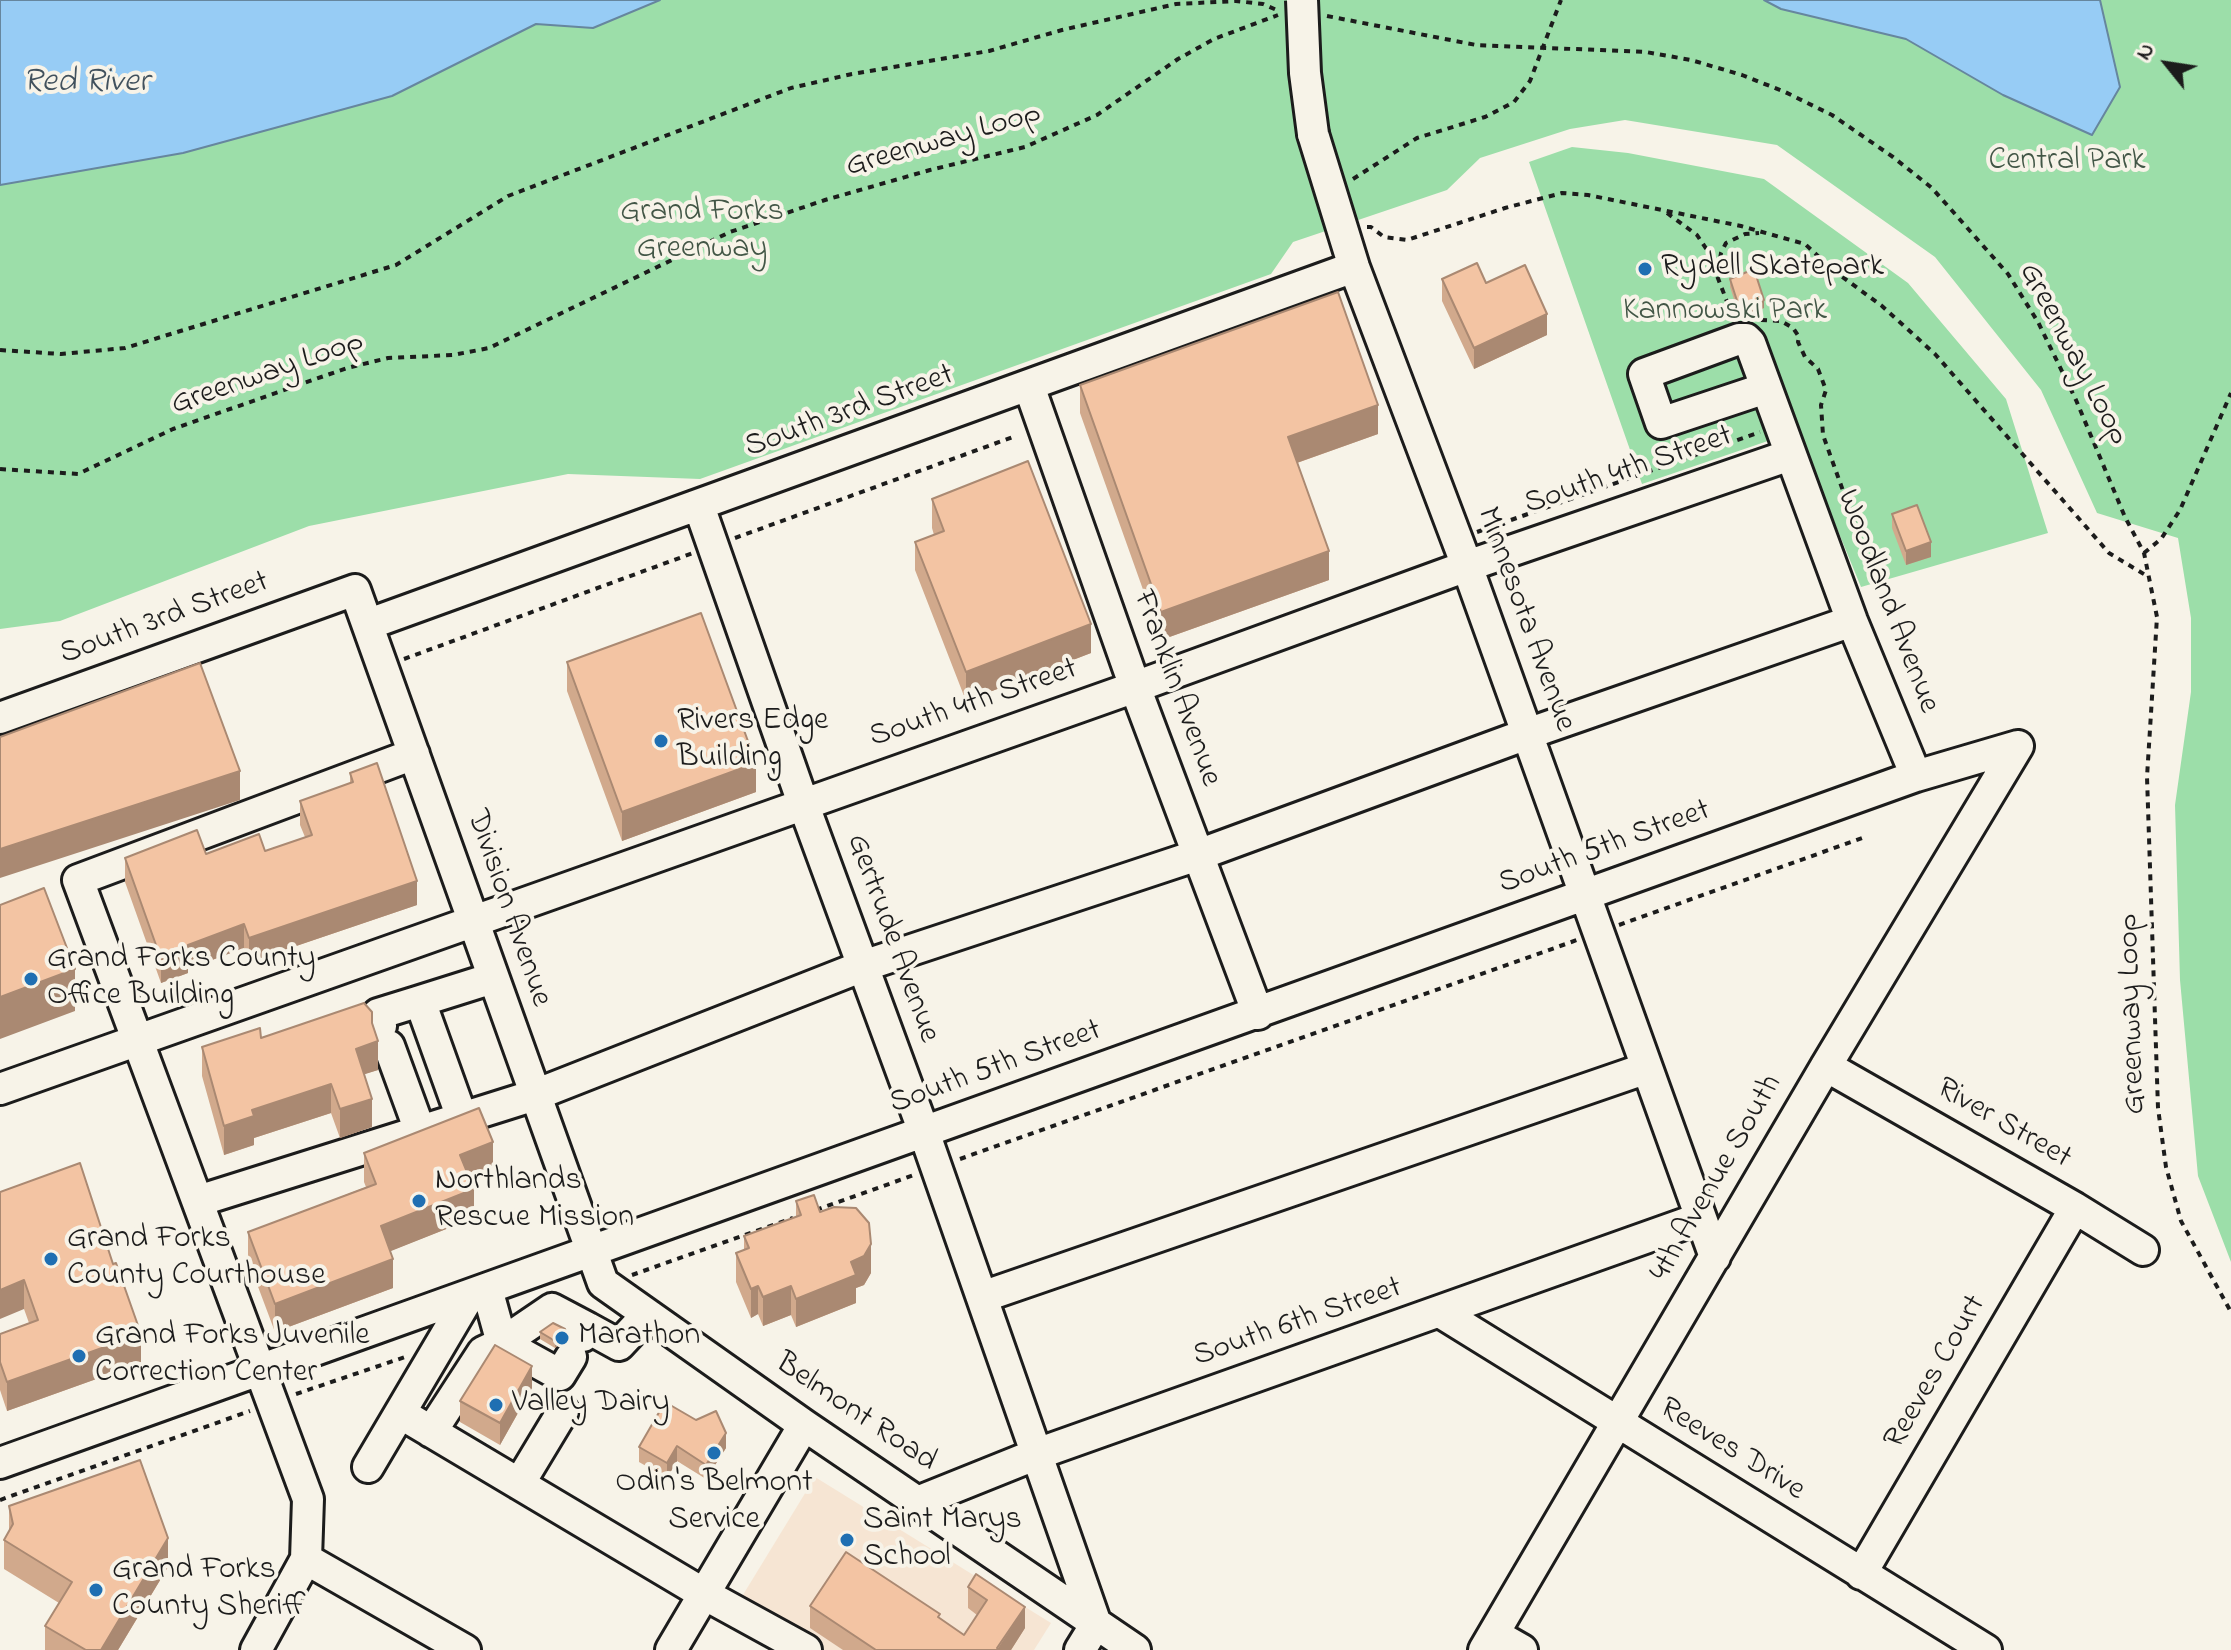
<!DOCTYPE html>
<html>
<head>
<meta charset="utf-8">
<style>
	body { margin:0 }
	#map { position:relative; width:2231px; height:1650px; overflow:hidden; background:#f7f3e8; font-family:"Indie Flower",sans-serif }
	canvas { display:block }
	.north { position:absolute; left:2127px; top:24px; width:80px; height:80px; -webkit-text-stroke:6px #f7f3e8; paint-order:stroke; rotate:300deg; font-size:22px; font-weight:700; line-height:32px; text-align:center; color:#1c1c1c }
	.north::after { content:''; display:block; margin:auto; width:28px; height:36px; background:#1c1c1c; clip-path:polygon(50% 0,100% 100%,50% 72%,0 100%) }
</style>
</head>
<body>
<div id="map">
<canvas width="2231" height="1650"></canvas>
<div class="north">N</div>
</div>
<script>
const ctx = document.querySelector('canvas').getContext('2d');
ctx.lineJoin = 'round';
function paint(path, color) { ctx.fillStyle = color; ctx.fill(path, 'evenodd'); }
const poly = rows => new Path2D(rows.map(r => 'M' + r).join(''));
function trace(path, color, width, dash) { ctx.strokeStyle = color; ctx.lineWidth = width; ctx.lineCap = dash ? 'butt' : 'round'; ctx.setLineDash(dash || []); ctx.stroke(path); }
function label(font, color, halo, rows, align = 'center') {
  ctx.font = font + ' "Indie Flower",sans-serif'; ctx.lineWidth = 8; ctx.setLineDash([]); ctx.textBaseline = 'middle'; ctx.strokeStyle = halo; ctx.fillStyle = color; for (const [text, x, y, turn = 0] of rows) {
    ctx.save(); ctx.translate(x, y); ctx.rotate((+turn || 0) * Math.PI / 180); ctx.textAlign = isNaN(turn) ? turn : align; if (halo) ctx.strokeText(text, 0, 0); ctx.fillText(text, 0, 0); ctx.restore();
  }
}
paint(poly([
	[815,1477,1051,1623,1034,1650,824,1650,738,1603]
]), '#f6e5d3');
paint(poly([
	[660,0,2231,0,2231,1262,2198,1176,2180,980,2175,805,2191,692,2191,618,2178,538,2097,513,2041,390,1935,257,1777,145,1625,120,1570,129,1480,158,1447,190,1293,242,1271,274,700,479,568,474,309,526,60,621,0,629,0,185,183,153,392,96,536,24,593,28],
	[1572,147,1628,153,1764,179,1908,283,2006,399,2048,533,1861,587,1797,431,1642,484,1529,162]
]), '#9cdea9');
const water = poly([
	[0,0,660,0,593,28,536,24,392,96,183,153,0,185,0,0],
	[1764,0,2100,0,2120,87,2092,135,2003,95,1906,39,1781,9,1764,0]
]);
paint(water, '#97ccf5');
trace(water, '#66869e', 2);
const minor = poly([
	[1313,134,1354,267,1467,566,1715,1257],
	[1029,386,1135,687,1258,1014],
	[1766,388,1661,423,1644,374,1739,339,1746,339,1750,343,1852,621,1916,776],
	[699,506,803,803,924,1132,1096,1624,1080,1650],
	[369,624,1354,267],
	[0,718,355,590,603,1283,804,1425,1135,1650],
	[381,1026,378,1014,420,1001],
	[389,1046,420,1131],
	[1826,1066,2075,1208,2143,1250],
	[0,1089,1135,687,1467,566,1790,455],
	[462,1118,420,1001,493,978],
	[198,1201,535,1095,863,966,1198,855,1527,734,1852,621],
	[487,1289,502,1343,552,1309,588,1328],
	[982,1297,1647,1068],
	[1440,1312,1986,1650],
	[583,1336,588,1328,619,1345,647,1315],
	[400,1413,704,1594,806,1650],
	[431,1432,483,1352,502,1343,560,1375,571,1357],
	[0,1463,1916,776,2018,746],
	[368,1467,469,1296],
	[519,1484,563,1411],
	[920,1501,1037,1454,1701,1218],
	[306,1559,465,1650],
	[1861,1574,2075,1208],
	[1494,1634,1522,1650],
	[256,1650,306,1559,308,1499,78,880,414,754],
	[671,1650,804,1425],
	[1484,1650,1826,1066,2018,746]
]);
trace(minor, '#1c1c1c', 36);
trace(poly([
	[1327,16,1476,45,1646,52,1691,60,1742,75,1785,92,1832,115,1893,157,1932,188,2008,274,2038,322,2076,400,2125,517,2144,553,2157,617,2147,777,2158,1108,2166,1167,2181,1221,2231,1312],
	[1353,179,1417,138,1485,117,1514,102,1530,81,1561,0],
	[1667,213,1697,235,1707,250,1733,317],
	[1367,227,1371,227,1384,237,1407,240,1505,208,1562,193,1588,195,1741,226,1805,244,1833,270,1882,306,1935,354,2109,553,2147,576],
	[1718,270,1721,253,1726,243,1745,234,1759,233],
	[1761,320,1781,321,1793,328,1799,337,1798,342,1805,357,1818,369,1826,390,1821,405,1823,435,1875,580],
	[0,350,61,354,125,348,396,265,508,196,791,88,852,74,989,51,1062,30,1176,4,1236,1,1263,4,1279,11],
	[0,469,78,474,173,429,347,368,388,358,453,355,489,348,730,232,825,200,930,170,1025,147,1097,115,1178,59,1214,39,1278,15],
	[1477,532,1760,432],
	[735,538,1013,437],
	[2144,553,2161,539,2180,510,2231,393],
	[404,659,693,553],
	[1619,925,1865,837],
	[960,1159,1577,940],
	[816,1210,914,1175],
	[632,1275,793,1218],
	[296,1394,405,1357],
	[0,1500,250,1411]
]), '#1c1c1c', 4, [6, 6]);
trace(minor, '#f7f3e8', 30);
const minorBridge = poly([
	[1302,0,1305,73,1313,134]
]);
trace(minorBridge, '#1c1c1c', 36, []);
trace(minorBridge, '#f7f3e8', 30);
paint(poly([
	[1442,279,1486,283,1547,335,1474,369,1442,301],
	[1730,279,1764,308,1740,318,1730,287],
	[1080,385,1378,434,1297,463,1329,580,1161,640,1080,413],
	[932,499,1091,653,966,701,915,570,915,542,934,535,932,528],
	[1892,514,1931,557,1906,565,1892,528],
	[567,662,756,792,622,841,567,691],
	[350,773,417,905,249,962,244,948,188,969,188,973,161,983,125,882,125,858,265,851,305,837,300,825,300,801,350,783],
	[372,1023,378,1070,364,1074,372,1127,340,1138,331,1113,254,1138,254,1145,224,1155,202,1076,202,1047],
	[364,1153,493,1171,470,1180,474,1218,390,1251,393,1288,275,1332,248,1260,248,1232,366,1187,364,1182],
	[0,1192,141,1363,7,1411,0,1390,0,1334,29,1323,24,1309],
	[796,1201,820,1212,871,1273,864,1285,856,1288,856,1303,796,1327,791,1315,763,1326,758,1314,751,1318,736,1282,736,1253,744,1250,744,1236,796,1217],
	[540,1332,566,1340,555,1348,540,1339],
	[532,1388,500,1445,460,1422,460,1401],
	[696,1420,726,1448,706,1479,677,1461,667,1478,639,1462,639,1447],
	[9,1506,168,1567,118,1650,45,1650,45,1626,59,1603,4,1569,4,1540,9,1531],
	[976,1574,1025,1628,1011,1650,843,1650,810,1628,810,1606,940,1618,964,1635,977,1615,968,1608,968,1587]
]), '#d1a98c');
paint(poly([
	[1764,300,1764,308,1740,318,1740,310],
	[1547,314,1547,335,1474,369,1474,348],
	[1378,405,1378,434,1288,466,1288,437],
	[1931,542,1931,557,1906,565,1906,551],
	[1329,551,1329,580,1161,640,1161,612],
	[1091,624,1091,653,966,701,966,672],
	[756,763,756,792,622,841,622,812],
	[240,771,240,800,0,878,0,849],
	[417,881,417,905,249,962,249,938],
	[244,924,244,948,188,969,188,973,161,983,161,959,188,945],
	[75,969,75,1011,0,1039,0,997],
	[378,1041,378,1070,356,1077,356,1049],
	[331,1084,331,1113,254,1138,254,1145,224,1155,224,1126,252,1110],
	[372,1099,372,1127,340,1138,340,1109],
	[493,1142,493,1171,460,1184,460,1155],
	[474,1189,474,1218,381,1255,381,1226],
	[871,1244,871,1273,864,1285,856,1288,856,1303,796,1327,796,1299,851,1262],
	[393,1259,393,1288,275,1332,275,1304],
	[24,1280,24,1309,0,1319,0,1290],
	[758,1286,758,1314,751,1318,751,1289],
	[791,1286,791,1315,763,1326,763,1297],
	[566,1333,566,1340,555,1348,555,1341],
	[141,1334,141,1363,7,1411,7,1382],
	[532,1366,532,1388,500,1445,500,1423],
	[726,1433,726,1448,706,1479,706,1465],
	[677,1446,677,1461,667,1478,667,1463],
	[168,1538,168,1567,118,1650,101,1650],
	[1025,1607,1025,1628,1011,1650,997,1650]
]), '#aa8972');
const building = poly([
	[1477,263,1486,283,1525,265,1547,314,1474,348,1442,279,1477,263],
	[1754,269,1764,300,1740,310,1730,279,1754,269],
	[1338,292,1378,405,1288,437,1329,551,1161,612,1080,385,1338,292],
	[1028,461,1091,624,966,672,915,542,944,531,932,499,1028,461],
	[1917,505,1931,542,1906,551,1892,514,1917,505],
	[701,613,756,763,622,812,567,662,701,613],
	[200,663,240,771,0,849,0,737,200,663],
	[377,763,417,881,249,938,244,924,188,945,188,949,161,959,125,858,197,830,206,854,259,834,265,851,312,835,300,801,353,782,350,773,377,763],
	[44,888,75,969,0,997,0,905,44,888],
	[364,1003,372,1012,372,1023,378,1041,356,1049,372,1099,340,1109,331,1084,252,1110,254,1116,224,1126,202,1047,260,1028,261,1038,364,1003],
	[479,1108,493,1142,460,1155,474,1189,381,1226,393,1259,275,1304,248,1232,376,1184,364,1153,479,1108],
	[80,1163,113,1264,116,1263,141,1334,7,1382,0,1362,0,1334,38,1320,24,1280,0,1290,0,1192,80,1163],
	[814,1195,820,1212,834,1207,856,1208,869,1223,871,1244,864,1256,851,1262,856,1275,796,1299,791,1286,763,1297,758,1286,751,1289,736,1253,749,1248,744,1236,801,1215,796,1201,814,1195],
	[553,1323,565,1329,566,1333,555,1341,540,1332,553,1323],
	[495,1345,532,1366,500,1423,460,1401,495,1345],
	[665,1402,696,1420,716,1411,726,1433,706,1465,677,1446,667,1463,639,1447,665,1402],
	[140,1460,168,1538,101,1650,86,1650,45,1626,72,1582,4,1540,13,1524,9,1506,140,1460],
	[846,1552,940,1614,938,1617,964,1635,987,1600,968,1587,976,1574,1025,1607,997,1648,1000,1650,876,1650,810,1606,846,1552]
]);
paint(building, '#f3c4a3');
trace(building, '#aa8972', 2);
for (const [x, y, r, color] of [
	[1645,269,8,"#1f6fb2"],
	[661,741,8,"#1f6fb2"],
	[31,979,8,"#1f6fb2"],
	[419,1201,8,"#1f6fb2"],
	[51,1259,8,"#1f6fb2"],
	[562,1338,8,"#1f6fb2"],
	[79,1356,8,"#1f6fb2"],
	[496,1405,8,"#1f6fb2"],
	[714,1453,8,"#1f6fb2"],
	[847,1540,8,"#1f6fb2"],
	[96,1590,8,"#1f6fb2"]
]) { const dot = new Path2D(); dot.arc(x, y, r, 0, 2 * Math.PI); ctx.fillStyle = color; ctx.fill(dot); trace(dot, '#f7f3e8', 3); }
label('32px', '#1c1c1c', '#f7f3e8', [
	["Greenway Loop",944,142,-16],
	["Greenway Loop",2072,355,62],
	["Greenway Loop",268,375,-19],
	["South 3rd Street",850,413,-20],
	["South 4th Street",1629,472,-19],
	["Woodland Avenue",1886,602,69],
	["South 3rd Street",165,620,-20],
	["Minnesota Avenue",1524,620,70],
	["Franklin Avenue",1175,689,70],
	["South 4th Street",974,705,-19],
	["South 5th Street",1605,849,-20],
	["Division Avenue",507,909,71],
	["Gertrude Avenue",891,939,70],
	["Greenway Loop",2134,1014,-92],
	["South 5th Street",996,1069,-20],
	["River Street",2003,1125,30],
	["4th Avenue South",1718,1179,-60],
	["South 6th Street",1298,1324,-19],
	["Reeves Court",1937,1373,-60],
	["Belmont Road",855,1414,34],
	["Reeves Drive",1731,1451,32]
]);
label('32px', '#425646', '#f7f3e8', [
	["Central Park",2067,163],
	["Grand Forks",702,214],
	["Greenway",702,251],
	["Kannowski Park",1725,313]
]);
label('32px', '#1c1c1c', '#f7f3e8', [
	["Rydell Skatepark",1661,269],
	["Rivers Edge",677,723],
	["Building",677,760],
	["Grand Forks County",47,961],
	["Office Building",47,998],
	["Northlands",435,1183],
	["Rescue Mission",435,1220],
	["Grand Forks",67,1241],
	["County Courthouse",67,1278],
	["Grand Forks Juvenile",95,1338],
	["Correction Center",95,1375],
	["Marathon",578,1338],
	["Valley Dairy",512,1405],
	["Odin's Belmont",714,1485,"center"],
	["Service",714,1522,"center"],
	["Saint Marys",863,1522],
	["School",863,1559],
	["Grand Forks",112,1572],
	["County Sheriff",112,1609]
], 'left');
label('italic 34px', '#41515d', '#f7f3e8', [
	["Red River",86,84]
]);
</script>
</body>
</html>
